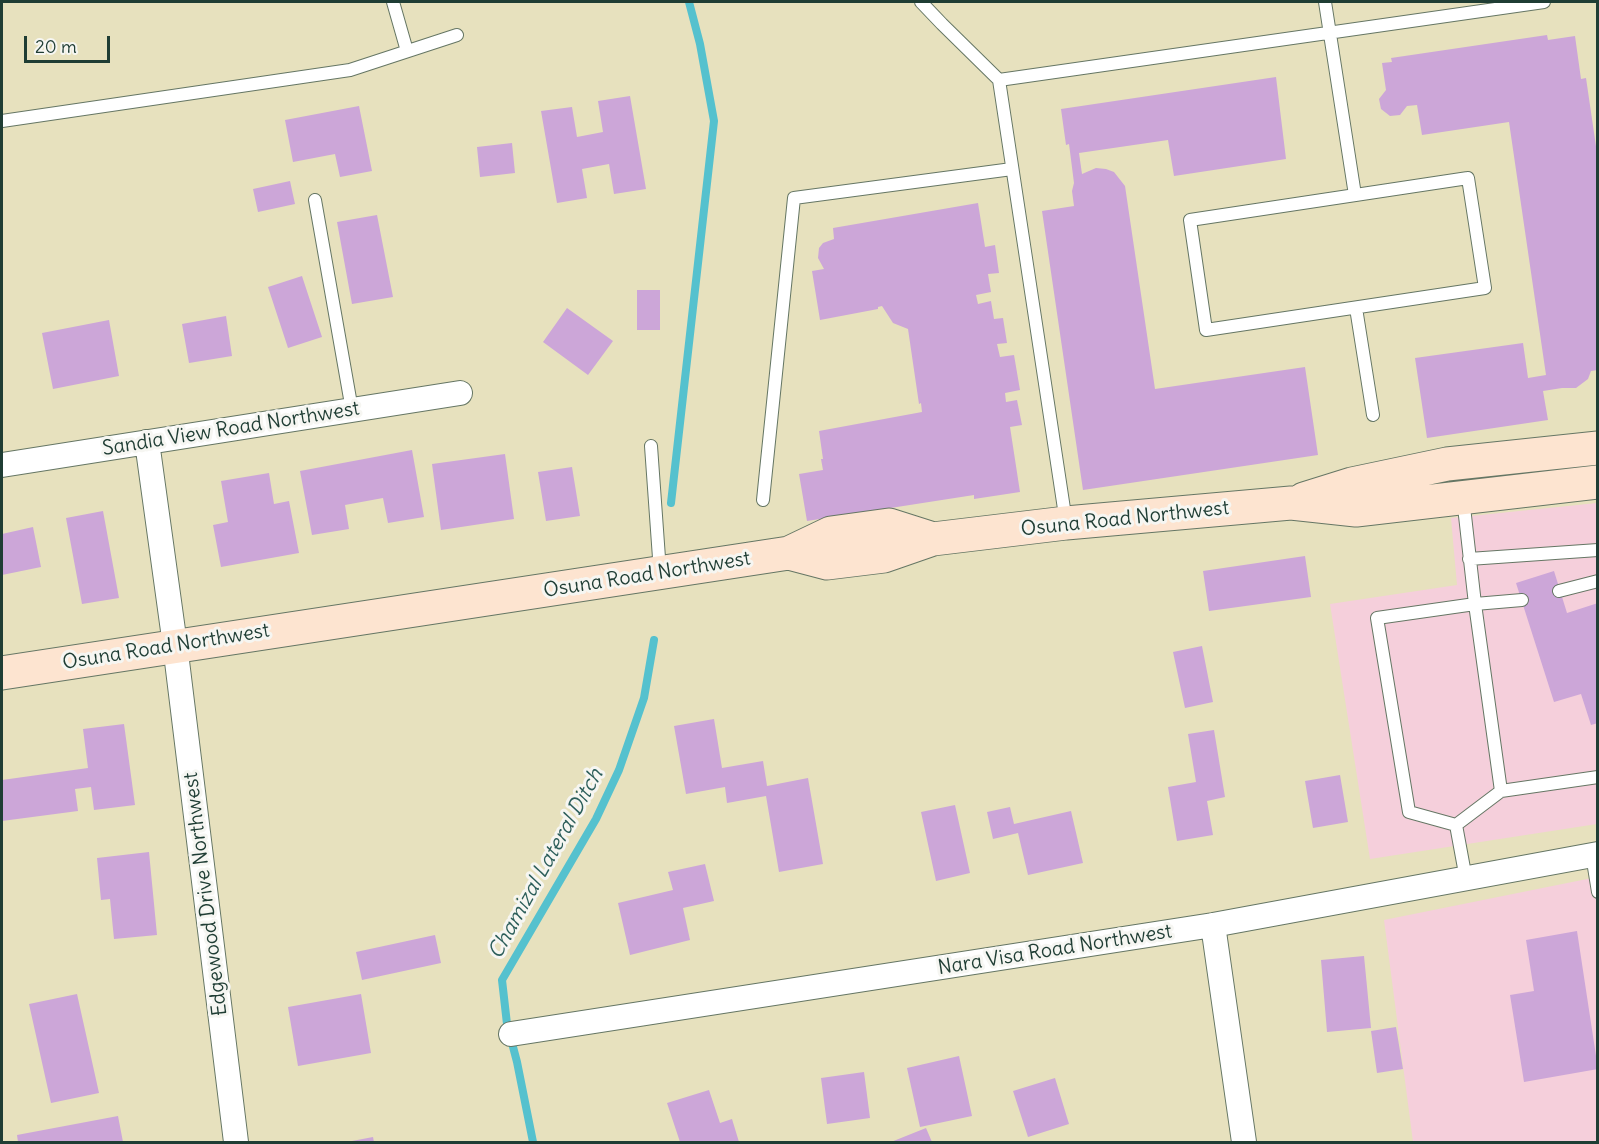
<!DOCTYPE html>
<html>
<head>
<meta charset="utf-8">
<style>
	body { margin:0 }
	#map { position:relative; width:1599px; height:1144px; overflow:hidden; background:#e7e1be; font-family:Delius,sans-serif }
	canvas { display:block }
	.frame { position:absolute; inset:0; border:3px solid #1f3d34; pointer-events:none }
	.scale { position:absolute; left:24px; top:36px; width:86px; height:27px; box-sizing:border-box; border:3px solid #1f3d34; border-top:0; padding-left:8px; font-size:18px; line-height:21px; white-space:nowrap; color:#1f3d34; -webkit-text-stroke:4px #f6f6f2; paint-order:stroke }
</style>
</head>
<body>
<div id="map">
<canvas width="1599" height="1144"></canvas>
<div class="frame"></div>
<div class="scale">20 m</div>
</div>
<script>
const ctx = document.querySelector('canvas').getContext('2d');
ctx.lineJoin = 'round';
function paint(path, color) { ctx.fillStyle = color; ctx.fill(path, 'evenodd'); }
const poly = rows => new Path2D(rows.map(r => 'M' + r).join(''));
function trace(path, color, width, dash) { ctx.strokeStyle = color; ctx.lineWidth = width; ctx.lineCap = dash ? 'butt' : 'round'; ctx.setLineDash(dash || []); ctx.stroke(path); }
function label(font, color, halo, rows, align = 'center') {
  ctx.font = font + ' Delius,sans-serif'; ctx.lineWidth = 6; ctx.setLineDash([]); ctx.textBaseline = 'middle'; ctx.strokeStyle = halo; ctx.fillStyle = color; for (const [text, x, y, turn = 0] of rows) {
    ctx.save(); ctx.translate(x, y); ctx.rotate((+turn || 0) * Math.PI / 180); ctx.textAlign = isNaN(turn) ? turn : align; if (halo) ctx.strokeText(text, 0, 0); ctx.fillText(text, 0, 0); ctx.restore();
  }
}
paint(poly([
	[1597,503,1597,824,1370,859,1330,604,1457,585,1451,518],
	[1597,877,1597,1142,1413,1142,1384,920]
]), '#f5cfdb');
trace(poly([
	[671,503,714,121,700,44,689,2],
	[533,1142,517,1062,507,1024,502,980,596,819,619,770,644,698,654,640]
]), '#55c1ce', 8);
paint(poly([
	[1547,35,1548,40,1575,36,1581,79,1586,78,1598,160,1598,370,1591,371,1588,379,1576,388,1562,388,1543,391,1548,420,1427,438,1415,358,1523,343,1528,378,1546,375,1509,122,1422,135,1417,105,1407,106,1400,115,1390,116,1381,109,1379,99,1386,90,1382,63,1392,62,1391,58],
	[1276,77,1286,159,1174,176,1168,140,1079,153,1082,174,1096,168,1106,169,1114,172,1125,186,1155,389,1305,367,1318,455,1083,490,1042,211,1074,206,1072,191,1074,183,1069,144,1066,145,1061,109],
	[630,96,646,189,614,194,609,164,582,169,587,198,557,203,541,111,572,107,577,137,603,132,598,101],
	[359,106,372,171,340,177,335,154,293,162,285,120],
	[512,143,515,173,480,177,477,147],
	[290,181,295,204,258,212,253,189],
	[978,203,985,247,995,245,999,273,988,274,991,292,976,295,978,304,991,301,994,319,1003,318,1007,343,997,344,1000,357,1014,355,1020,390,1005,393,1006,402,1017,400,1022,425,1010,427,1020,492,974,499,974,495,807,521,799,474,823,470,821,459,823,459,819,431,922,412,921,403,919,404,908,329,893,323,882,306,878,307,878,309,820,320,812,271,824,269,818,258,819,248,823,243,834,239,833,228],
	[377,215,393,297,352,304,337,222],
	[302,276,322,337,288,348,268,287],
	[637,290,660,290,660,330,637,330],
	[567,308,613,341,588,375,543,342],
	[226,316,232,356,189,363,182,324],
	[109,320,119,376,53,389,42,333],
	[412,450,424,517,388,523,383,498,345,505,349,529,312,535,300,471],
	[505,454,514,519,441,530,432,464],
	[572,467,580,516,546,521,538,472],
	[269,473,274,504,289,501,299,553,221,567,213,525,228,522,221,481],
	[103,511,119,598,82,604,66,518],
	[33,527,41,567,2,575,2,534],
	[1305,556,1311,597,1209,611,1203,571],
	[1554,571,1567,613,1598,603,1598,723,1591,725,1581,694,1554,702,1516,583],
	[1202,646,1213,702,1185,708,1173,652],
	[714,719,722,768,763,761,767,786,808,778,823,864,779,872,766,796,727,803,725,787,686,794,674,726],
	[124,724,135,805,94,810,91,787,75,789,78,811,2,821,2,780,88,768,83,729],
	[1214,730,1225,797,1207,801,1213,835,1177,841,1168,787,1196,782,1188,734],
	[1340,775,1348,822,1313,828,1305,781],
	[955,805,970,873,936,881,921,812],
	[1010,807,1014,824,1071,811,1083,863,1028,875,1018,833,993,839,987,812],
	[149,852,157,935,114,939,110,899,101,900,97,858],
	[705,864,714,901,683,908,690,940,630,955,618,903,673,890,668,872],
	[1577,931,1598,1069,1524,1082,1510,995,1534,991,1526,940],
	[435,935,441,963,362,980,356,952],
	[1364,956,1371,1028,1327,1032,1321,960],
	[77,994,99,1093,51,1103,29,1004],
	[361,994,371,1053,298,1066,288,1007],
	[1396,1027,1403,1069,1377,1073,1371,1031],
	[959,1056,972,1116,920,1127,907,1068],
	[864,1072,870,1118,827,1124,821,1078],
	[1055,1078,1069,1124,1028,1137,1013,1091],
	[709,1090,720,1123,732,1119,739,1142,680,1142,667,1103],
	[118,1116,123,1142,18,1142,17,1135],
	[926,1128,932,1142,891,1142],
	[373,1137,374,1142,352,1142,352,1141]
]), '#cca6d8');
const service = poly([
	[393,2,407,51],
	[921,2,942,24,999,80,1066,522],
	[1325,2,1355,195],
	[999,80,1544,2],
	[2,121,350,70,457,35],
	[1468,178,1485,288,1206,330,1190,220,1468,178],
	[315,200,352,410],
	[1356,308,1373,415],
	[651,446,660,572],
	[1463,498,1475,604,1501,791],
	[763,500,794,198,1012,169],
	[1469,559,1598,550],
	[1559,591,1598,581],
	[1522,600,1475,604,1377,618,1409,812,1456,825,1501,791,1598,777],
	[1456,825,1466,879],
	[1592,855,1598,892]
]);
const minor = poly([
	[147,442,175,645,236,1142],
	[2,465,460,393],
	[1213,925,1244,1142],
	[511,1034,1213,925,1598,854]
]);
const secondary = poly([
	[1304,499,1352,484,1447,464,1598,448],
	[789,553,831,533,889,525,933,539],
	[2,673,789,553,827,563,884,556,933,539,1066,523,1291,503,1356,510,1598,482]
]);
trace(service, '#657664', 14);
trace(minor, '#657664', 26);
trace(secondary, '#657664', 35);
trace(service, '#fff', 12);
trace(minor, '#fff', 24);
trace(secondary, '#fde4d0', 33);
label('20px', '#1f3d34', '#f6f6f2', [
	["Sandia View Road Northwest",231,429,-9],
	["Osuna Road Northwest",1125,519,-6],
	["Osuna Road Northwest",647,575,-9],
	["Osuna Road Northwest",166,647,-9],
	["Edgewood Drive Northwest",206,894,-97],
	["Nara Visa Road Northwest",1055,950,-9]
]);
label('italic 21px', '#2c5e5a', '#f6f6f2', [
	["Chamizal Lateral Ditch",546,864,-61]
]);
</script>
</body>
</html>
